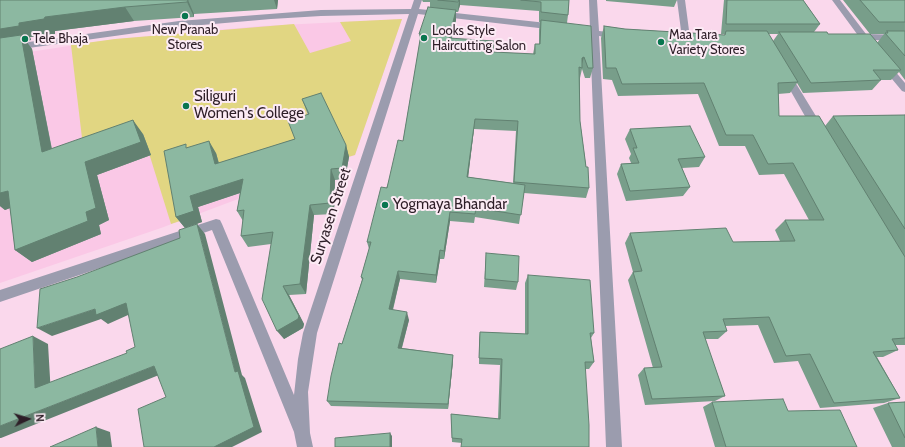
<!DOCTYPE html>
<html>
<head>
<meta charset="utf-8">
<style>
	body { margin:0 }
	#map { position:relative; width:905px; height:447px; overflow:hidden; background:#fad8ec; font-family:Cabin,sans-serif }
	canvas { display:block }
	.north { position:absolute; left:8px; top:399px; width:40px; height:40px; -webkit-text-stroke:3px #fcebf5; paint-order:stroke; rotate:86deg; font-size:11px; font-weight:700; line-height:16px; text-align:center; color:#2d1e27 }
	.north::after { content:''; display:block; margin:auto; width:14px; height:18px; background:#2d1e27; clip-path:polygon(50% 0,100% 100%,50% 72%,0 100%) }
</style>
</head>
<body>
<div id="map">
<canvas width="905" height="447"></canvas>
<div class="north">N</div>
</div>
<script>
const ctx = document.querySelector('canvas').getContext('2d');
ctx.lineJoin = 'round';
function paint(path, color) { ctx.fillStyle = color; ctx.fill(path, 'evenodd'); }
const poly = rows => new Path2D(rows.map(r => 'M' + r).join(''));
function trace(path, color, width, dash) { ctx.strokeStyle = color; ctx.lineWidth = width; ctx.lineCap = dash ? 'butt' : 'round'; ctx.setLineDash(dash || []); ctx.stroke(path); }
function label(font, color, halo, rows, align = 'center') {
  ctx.font = font + ' Cabin,sans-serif'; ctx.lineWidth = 4; ctx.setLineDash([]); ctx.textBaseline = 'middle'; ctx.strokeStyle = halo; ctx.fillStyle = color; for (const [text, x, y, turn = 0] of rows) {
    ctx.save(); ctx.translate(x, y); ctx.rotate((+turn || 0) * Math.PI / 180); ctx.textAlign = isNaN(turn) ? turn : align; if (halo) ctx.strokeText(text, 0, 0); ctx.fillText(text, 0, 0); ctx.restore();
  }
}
paint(poly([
	[402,19,355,155,161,228,0,283,0,58,16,54,115,39,262,26]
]), '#fac8e6');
paint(poly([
	[402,19,355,155,348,157,306,111,320,144,222,176,183,220,171,224,143,134,84,155,71,45,115,39,294,24,310,53,351,41,340,22]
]), '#e1d682');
paint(poly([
	[414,0,422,0,419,9,556,24,560,27,556,30,418,14,317,333,308,392,310,433,313,447,297,447,294,432,212,230,0,302,0,290,216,219,220,220,222,224,294,395,298,359,303,333,409,14,321,16,271,19,179,27,0,52,0,46,179,21,321,10,411,9,414,0],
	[589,0,597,0,599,31,617,33,621,36,617,39,599,36,622,447,606,447,590,35,573,32,572,30,576,27,590,29,589,0],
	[677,0,685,0,690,38,689,40,683,40,682,38,677,0],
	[832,0,840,0,866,34,905,35,905,41,870,40,869,43,866,44,863,43,861,40,854,39,853,37,857,34,832,0],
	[885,62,888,63,905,83,905,92,902,91,882,67,880,65,885,62],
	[786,71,789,72,822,126,823,129,822,132,814,132,781,74,786,71]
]), '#9b9cae');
paint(poly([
	[0,0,278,0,277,9,194,14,194,17,134,21,55,31,55,34,30,37,31,40,26,41,32,49,52,149,143,134,151,155,97,175,109,220,99,225,101,234,32,262,15,250,10,208,5,210,0,206],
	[422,0,569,0,568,15,567,23,593,68,590,78,585,78,582,69,580,78,580,121,589,188,586,198,524,193,519,224,475,217,474,223,450,221,444,259,440,259,436,283,400,279,393,310,409,320,402,348,453,355,453,361,448,409,331,406,327,401,342,344,362,280,361,277,369,249,367,242,403,141,420,41,419,34,430,7,430,2,423,2],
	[460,5,539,11,539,22,540,22,539,30,539,44,535,44,533,54,493,52,452,38,456,20,456,12,458,12],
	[474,129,516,131,513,183,468,177],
	[606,0,677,0,674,7,606,1],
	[724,0,803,0,820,24,814,32,828,34,877,43,884,34,870,34,843,0,905,0,905,80,899,72,891,80,881,80,872,90,803,93,797,83,790,93,778,94,779,116,825,126,833,116,905,115,905,345,895,345,898,350,883,357,877,357,900,398,884,403,820,408,798,361,774,363,758,325,725,326,727,331,718,339,705,339,725,396,715,401,645,405,638,375,644,368,653,368,628,280,633,272,625,243,630,233,733,242,780,241,775,230,785,220,809,220,784,174,759,175,745,146,719,146,698,94,618,96,612,80,603,79,601,38,604,26,625,29,724,35,725,34,721,34],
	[768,34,778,34,773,41],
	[302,99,346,145,349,157,345,179,335,180,334,214,314,215,306,294,289,295,304,324,303,328,284,339,271,244,248,247,241,236,243,221,237,211,240,193,198,207,202,222,185,228,176,217,188,148,216,153,219,163,295,139,308,115],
	[630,129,705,157,699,167,682,168,690,187,683,196,626,201,617,174,621,164,631,163,629,158,631,154,625,139],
	[486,253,518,282,516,290,484,287],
	[528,275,594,333,591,338,594,362,589,369,585,369,462,443,452,442,451,414,498,419,500,365,479,364,479,339,480,332,525,334,525,283],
	[712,402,788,411,857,447,715,447,703,407],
	[905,402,905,447,892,447,873,408,888,403]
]), '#789e8a');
paint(poly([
	[188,0,194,14,194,17,187,2],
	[274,0,278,0,277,9],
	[459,0,460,0,460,5,458,12],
	[125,7,134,21,55,31,55,34,30,37,31,40,26,41,32,49,55,166,42,152,0,45,0,29,19,23,45,17],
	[456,10,456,20,449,49,449,38],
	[584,57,581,67,579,67,582,58],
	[475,119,474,129,467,186,467,177],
	[133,120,143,134,151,155,97,175,109,220,99,225,101,234,32,262,15,250,86,212,85,162],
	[209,141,216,153,222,176,215,164],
	[346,145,349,157,345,179,342,168],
	[331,169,335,180,334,214,330,203],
	[243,179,249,190,198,207,202,222,185,228,176,217,190,196],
	[8,191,23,203,5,210,0,206,0,193],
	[310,205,314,215,306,294,300,284],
	[450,212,450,221,444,259,444,251],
	[197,224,205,234,242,375,245,378,262,432,232,447,214,447,235,372],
	[440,250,440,259,436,283,436,275],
	[398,271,400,279,391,316,389,309],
	[283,286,289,295,304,324,303,328,284,339,277,331],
	[126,303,137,311,108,324,101,319,52,336,37,328,95,309],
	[407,312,409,320,400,354,398,348],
	[33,336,48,344,51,395,35,388],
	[453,355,453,361,448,409,448,404],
	[154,366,164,373,1,438,0,438,0,426],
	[96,427,110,432,112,447,98,447],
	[390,433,392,436,392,447,390,447]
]), '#628171');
const building = poly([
	[0,0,188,0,187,2,125,7,45,17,44,19,19,23,19,26,0,29,0,0],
	[438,0,459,0,458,2,438,0],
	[521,0,569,0,568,15,541,12,541,2,521,0],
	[727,0,803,0,820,24,726,24,727,0],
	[860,0,905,0,905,22,879,22,860,0],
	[428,7,456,10,449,38,494,41,493,52,535,54,535,44,540,44,541,20,591,26,593,68,588,68,584,57,582,58,582,68,579,67,580,121,586,167,588,167,589,188,514,182,518,121,475,119,467,177,525,185,521,215,476,208,475,214,450,212,444,251,440,250,436,275,398,271,389,309,407,312,398,348,453,355,448,404,327,401,331,376,339,343,342,344,363,278,361,277,371,242,367,242,381,187,387,188,398,140,403,141,421,34,419,34,428,7],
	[604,26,625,29,725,35,726,31,767,31,798,82,778,83,779,116,819,116,905,257,905,338,892,339,898,350,873,352,900,398,834,403,810,354,786,356,769,317,723,319,727,331,703,332,725,396,652,399,644,368,662,367,633,272,642,271,630,233,726,228,733,242,795,241,785,220,824,220,793,163,768,164,753,135,726,135,704,83,622,84,616,68,606,68,604,26],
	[887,31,905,31,905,56,885,33,888,33,887,31],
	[779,32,827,32,828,34,870,34,901,70,873,70,881,80,811,83,779,32],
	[21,35,42,152,133,120,141,142,85,162,96,208,86,212,88,221,15,250,8,191,0,193,0,38,21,35],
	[321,93,346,145,342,168,331,169,330,203,310,205,300,284,283,286,299,316,298,319,277,331,262,299,273,232,241,236,244,210,237,211,243,179,190,196,194,211,176,217,164,151,186,144,186,148,209,141,215,164,295,139,288,121,309,114,302,99,321,93],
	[905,115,905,229,833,116,905,115],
	[690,126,705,157,678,159,690,187,630,191,621,164,639,163,633,148,637,148,630,129,690,126],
	[197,224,235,372,238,371,254,427,214,447,144,447,138,409,166,397,154,366,0,426,0,349,33,336,35,388,127,353,126,351,135,347,126,303,96,315,95,309,37,328,40,289,77,277,180,238,179,230,197,224],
	[486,253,519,256,518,282,485,279,486,253],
	[528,275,590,280,594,333,590,333,594,362,585,362,589,425,589,447,461,447,462,439,452,438,451,414,500,419,502,359,479,358,480,332,528,334,528,275],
	[783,399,788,411,840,410,857,447,726,447,712,402,783,399],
	[905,402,905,438,888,403,905,402],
	[96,427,98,447,50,447,96,427],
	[390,433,390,447,335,447,335,438,390,433]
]);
paint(building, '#8cb8a1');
trace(building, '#628171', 1);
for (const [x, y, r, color] of [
	[185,16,4,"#09764f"],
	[424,38,4,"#09764f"],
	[25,39,4,"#09764f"],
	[661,42,4,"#09764f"],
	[186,106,4,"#09764f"],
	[385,205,4,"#09764f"]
]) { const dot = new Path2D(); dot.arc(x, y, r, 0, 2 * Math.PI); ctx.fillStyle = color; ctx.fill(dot); trace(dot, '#fcebf5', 1.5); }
label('13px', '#2d1e27', '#fcebf5', [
	["New Pranab",185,30,"center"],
	["Stores",185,45,"center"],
	["Looks Style",432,31],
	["Haircutting Salon",432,46],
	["Maa Tara",669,35],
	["Variety Stores",669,50],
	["Tele Bhaja",33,39]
], 'left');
label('15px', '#2d1e27', '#fcebf5', [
	["Siliguri",194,97],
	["Women's College",194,114],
	["Yogmaya Bhandar",393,205]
], 'left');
label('15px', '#2d1e27', '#fcebf5', [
	["Suryasen Street",331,216,-72]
]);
</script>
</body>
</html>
